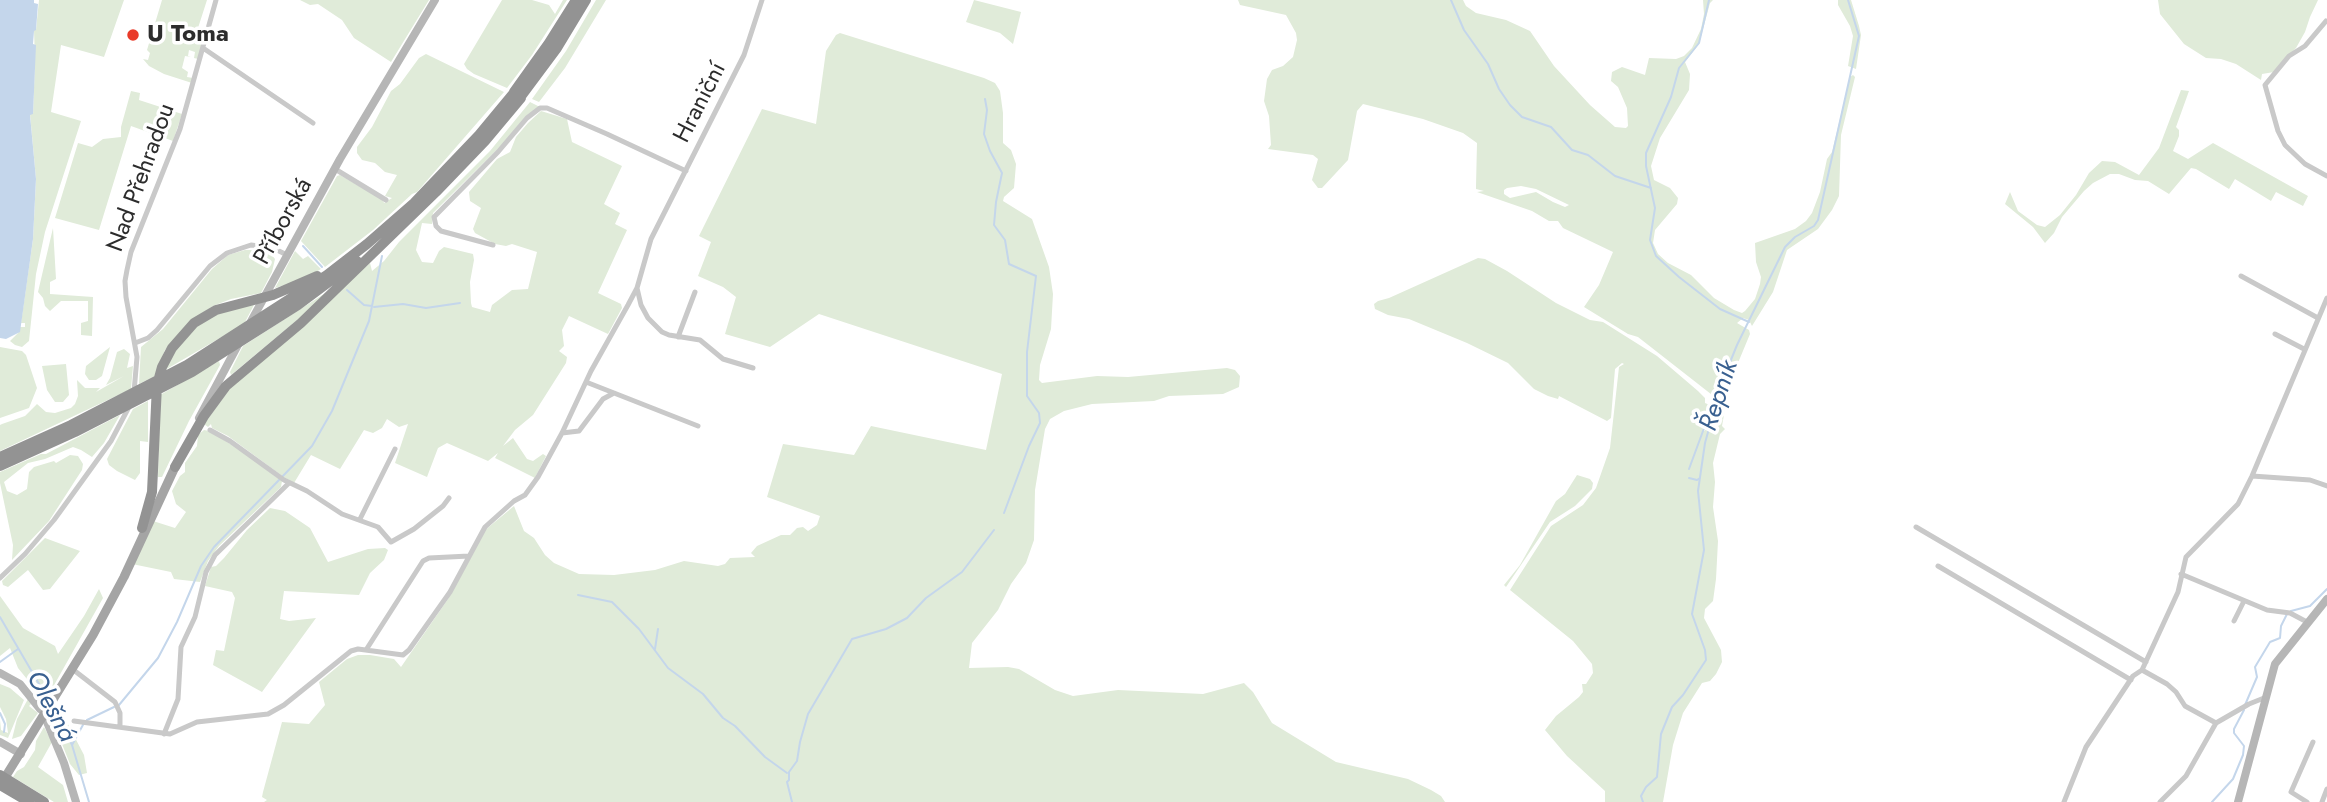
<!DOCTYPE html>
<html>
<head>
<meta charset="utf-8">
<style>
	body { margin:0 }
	canvas { display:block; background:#fff }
</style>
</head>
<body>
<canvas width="2327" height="802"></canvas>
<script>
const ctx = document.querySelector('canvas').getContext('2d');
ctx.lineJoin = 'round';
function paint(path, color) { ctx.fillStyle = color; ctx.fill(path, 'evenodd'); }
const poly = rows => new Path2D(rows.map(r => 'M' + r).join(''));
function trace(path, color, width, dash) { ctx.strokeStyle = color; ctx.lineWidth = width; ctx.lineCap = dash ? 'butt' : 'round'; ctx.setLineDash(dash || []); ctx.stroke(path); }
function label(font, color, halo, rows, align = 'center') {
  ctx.font = font + ' Jost,sans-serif'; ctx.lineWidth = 7; ctx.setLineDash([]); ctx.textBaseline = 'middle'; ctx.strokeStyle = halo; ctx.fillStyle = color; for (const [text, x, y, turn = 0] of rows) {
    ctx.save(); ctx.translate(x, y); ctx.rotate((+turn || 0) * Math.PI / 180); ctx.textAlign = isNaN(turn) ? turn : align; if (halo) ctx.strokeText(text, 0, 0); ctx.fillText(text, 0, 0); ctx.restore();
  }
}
paint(poly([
	[39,0,124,0,104,57,61,45,51,112,81,121,45,232,36,274,29,341,22,347,15,345,10,341,19,332,20,327,25,327,25,323,21,323,33,239,36,179,30,114,33,114,35,61,34,30,36,30],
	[162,0,207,0,198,28,206,31,198,59,194,58,195,52,189,50,188,56,191,57,185,56,182,68,188,72,187,77,193,78,192,83,164,74,149,66,143,59,148,60,150,53,147,50],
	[300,0,429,0,391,62,354,38,342,20,318,4,310,5],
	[502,0,532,0,549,5,555,14,563,0,567,0,532,55,507,88,474,74,467,69,464,64],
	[596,0,606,0,565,68,539,102,532,99,566,51],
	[974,0,1021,12,1013,44,1000,33,966,22],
	[1238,0,1463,0,1466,6,1476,13,1506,20,1530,31,1554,66,1590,105,1615,127,1626,128,1628,126,1627,108,1618,87,1611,81,1612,72,1622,67,1645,75,1649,58,1676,59,1684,56,1692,48,1701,29,1704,14,1703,0,1713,0,1710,3,1699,44,1685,62,1690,74,1689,90,1660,138,1651,166,1654,180,1670,188,1678,198,1677,204,1655,230,1653,243,1658,254,1668,263,1691,275,1714,298,1734,310,1742,313,1745,311,1755,299,1760,284,1761,277,1756,262,1755,243,1795,229,1806,221,1812,213,1820,192,1827,159,1832,152,1850,77,1853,75,1855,77,1841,135,1839,196,1832,210,1818,229,1787,250,1773,292,1752,326,1749,320,1743,318,1737,323,1749,330,1750,334,1723,399,1716,398,1638,337,1628,334,1584,307,1599,285,1613,252,1563,228,1558,221,1549,221,1532,211,1477,192,1484,191,1476,189,1476,186,1477,143,1463,133,1423,119,1363,104,1357,111,1348,160,1322,188,1318,188,1312,180,1318,159,1313,155,1268,149,1271,145,1269,116,1264,101,1267,79,1272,70,1283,66,1293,57,1297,40,1296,33,1286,15,1240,5],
	[1521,186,1536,189,1569,205,1565,207,1553,202,1536,192,1510,198,1504,194,1504,190,1507,188],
	[1838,0,1851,0,1859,26,1861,35,1856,69,1848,66,1853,36,1850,26,1838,5],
	[2158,0,2318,0,2310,17,2305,32,2296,48,2274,72,2262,74,2261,80,2236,64,2221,59,2206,58,2184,44,2160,14],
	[840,33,984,78,995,83,1000,91,1003,113,1003,143,1011,150,1016,164,1014,188,1004,197,1003,201,1032,219,1049,267,1053,294,1051,329,1040,365,1039,380,1042,383,1097,376,1128,377,1227,368,1235,370,1240,376,1239,387,1223,394,1169,396,1154,401,1092,404,1064,411,1050,419,1045,429,1035,490,1034,540,1026,563,1011,584,998,610,972,643,969,668,1008,667,1019,669,1055,690,1073,696,1118,690,1203,694,1244,683,1253,692,1272,723,1336,762,1408,779,1431,790,1441,796,1445,802,264,802,267,800,262,797,263,792,282,722,309,724,325,705,319,682,347,659,358,655,370,655,394,659,401,667,448,599,484,531,514,506,524,531,534,538,545,555,554,563,579,574,614,575,655,570,684,561,718,566,725,564,730,558,755,557,751,553,757,546,781,535,790,535,797,528,803,527,808,531,817,525,820,516,767,497,783,444,854,455,871,426,986,450,1002,374,819,314,770,347,725,334,736,297,723,287,698,276,711,242,699,236,762,109,816,124,826,51,836,35],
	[426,54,504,92,417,192,412,194,373,230,325,267,301,241,337,176,340,175,383,200,384,203,392,198,385,196,397,175,385,172,375,163,362,160,357,153,357,147,372,127,391,91,400,84,419,58],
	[2181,90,2189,91,2176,127,2179,130,2179,136,2173,151,2188,159,2213,143,2308,196,2303,206,2276,192,2271,201,2235,179,2229,189,2196,169,2191,168,2169,194,2148,181,2135,180,2119,174,2110,174,2093,183,2084,191,2062,217,2054,233,2045,243,2033,227,2005,204,2010,192,2018,211,2037,225,2045,227,2060,215,2076,195,2089,173,2102,161,2115,162,2139,175,2159,148],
	[131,91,140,93,139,100,182,114,173,141,131,126,99,230,55,218,78,143,92,147,103,139,121,137,121,127],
	[530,102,540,107,433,213,432,224,422,223,416,250,422,262,433,263,439,251,444,247,473,254,474,260,470,282,471,303,472,307,490,312,492,305,512,290,528,289,537,252,512,244,506,246,495,244,475,233,473,229,481,208,470,201,469,192,497,159,510,152,516,137,528,123,541,111,567,119,572,142,622,166,604,204,620,213,615,224,627,230,598,293,621,304,622,308,608,334,569,316,562,330,564,346,559,351,567,357,566,363,533,415,515,430,503,446,513,438,527,459,533,461,543,454,546,456,535,478,495,458,498,453,488,461,447,443,438,448,427,477,395,463,408,424,399,427,387,419,382,428,373,433,364,430,340,469,311,455,294,483,285,478,228,436,212,428,211,424,208,427,204,424,234,383,370,263,372,271,384,261,399,242,490,151],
	[53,228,56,279,50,282,50,294,93,297,92,336,81,335,81,323,88,321,88,301,61,301,50,311,45,306,43,298,38,292],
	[245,250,263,250,271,254,275,259,272,272,261,293,231,299,213,306,190,321,165,350,155,376,139,384,141,347,163,329,212,269,228,255],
	[295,251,303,259,308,256,321,269,304,279,275,288],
	[1478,258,1485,259,1507,271,1556,303,1590,320,1603,322,1657,356,1698,391,1705,398,1705,403,1712,406,1712,419,1703,432,1711,425,1715,410,1725,409,1722,426,1725,429,1720,434,1713,463,1715,482,1713,507,1718,541,1716,579,1713,601,1705,609,1704,618,1721,650,1722,662,1716,674,1710,681,1702,683,1683,713,1673,745,1663,802,1605,802,1605,791,1567,756,1545,730,1556,716,1579,697,1583,692,1582,684,1586,684,1593,673,1592,664,1573,641,1510,590,1551,526,1583,505,1596,488,1610,448,1619,367,1624,364,1622,363,1615,369,1611,418,1607,421,1559,396,1558,399,1548,396,1534,389,1508,363,1467,343,1409,319,1388,315,1375,309,1374,304,1378,301,1389,298],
	[330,290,302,316,231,375,230,372,243,346],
	[256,301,244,324,165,370,171,357,191,329,214,314],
	[0,347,22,351,26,355,37,388,29,408,0,418],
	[110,347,102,376,96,380,89,380,85,374,86,366],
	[124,349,130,354,127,368,133,366,131,389,0,451,0,425,2,424,25,416,37,404,46,412,55,413,71,408,75,404,78,396,77,380,85,388,100,388,96,392,124,376,106,385,110,378,117,352],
	[219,361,220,365,189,421,162,477,158,477,160,395],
	[66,364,69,395,63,402,55,402,47,390,42,366],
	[148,401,148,442,140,441,140,473,135,480,117,471,109,465,107,459,133,409],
	[120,415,104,443,92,457,81,450,73,447,45,459,28,463,4,482,7,491,17,495,27,489,29,472,34,467,54,461,56,463,70,455,78,456,83,464,82,470,49,521,12,560,13,545,0,483,0,472,41,454,46,454],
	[204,430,209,431,237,448,282,481,281,487,219,546,208,561,200,582,174,579,171,572,132,564,153,521,175,528,186,512,176,504,172,491,180,476,185,472,185,463,197,446,198,435],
	[1577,475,1590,479,1593,483,1592,489,1575,506,1550,522,1506,587,1504,585,1520,565,1556,501,1565,494],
	[270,508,285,511,310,528,328,562,368,549,385,548,388,550,384,560,370,573,359,595,284,591,280,619,289,621,316,618,262,692,213,665,216,650,224,651,235,598,232,592,205,586,211,567,216,566,224,558,247,530],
	[45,538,80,551,50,589,43,590,28,570,8,587,3,585,2,581],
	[99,589,103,598,53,687,48,684,35,689,18,668,10,648,0,656,0,596,23,628,55,646,58,654,84,616],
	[0,684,10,688,24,700,8,738,0,735,0,720,1,730,8,733,6,719,0,707],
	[28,699,31,704,29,706,38,713,21,736,12,739,17,719],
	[58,705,84,755,87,773,79,775,70,764,60,739,68,735,64,725,56,728,50,717],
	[44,727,52,742,38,767,63,785,68,802,54,802,13,777,17,771,24,767,35,750,36,741]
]), '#e0ebd9');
paint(poly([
	[0,0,34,0,34,3,38,4,36,30,34,31,33,44,36,45,33,114,30,115,36,179,33,239,20,332,6,339,0,338]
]), '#c4d6eb');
trace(poly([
	[1451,0,1464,30,1488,64,1499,89,1510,105,1522,117,1551,127,1572,150,1588,155,1615,176,1651,188],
	[1709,0,1699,43,1679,68,1671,97,1646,153,1646,166,1655,208,1650,240,1656,256,1679,277,1720,309,1749,322],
	[985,99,987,110,984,134,990,151,1002,173,996,202,994,225,1005,240,1009,264,1036,276,1027,352,1027,396,1039,413,1040,423,1029,446,1004,513],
	[303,246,322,267],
	[347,290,364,305,372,306],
	[374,307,403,304,426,308,460,303],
	[1689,469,1710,412,1714,407],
	[1689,478,1697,480,1700,478],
	[578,595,612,602,639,629,668,668,703,694,723,718,735,726,765,757,787,773],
	[2291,611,2310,606,2327,589],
	[0,617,49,701],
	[655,649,658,629],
	[0,662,18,649],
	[119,705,158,658,177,622,201,566,214,547,312,446,332,411,369,321,382,256],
	[2245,705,2257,677,2255,667,2270,642,2280,638,2281,626,2287,614],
	[54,709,72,745,89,802],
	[0,713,5,724,4,732],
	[87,720,114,707],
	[72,745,84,723],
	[792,802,787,782,789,780,789,772,797,761,800,742,808,714,852,639,886,629,907,618,926,598,962,572,994,530],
	[1643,802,1641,796,1646,787,1657,777,1661,734,1672,707,1683,695,1706,660,1705,650,1692,614,1704,550,1698,491,1705,443,1722,382,1737,345,1785,247,1795,237,1814,226,1818,220,1859,36,1848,0],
	[2212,802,2233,779,2243,755,2244,746,2234,733,2234,729,2244,710]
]), '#c4d6eb', 2);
trace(poly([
	[2326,21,2305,46,2289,56,2265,85,2278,131,2285,145,2305,164,2327,176],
	[203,48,313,123],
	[335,169,386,200],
	[493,245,441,231,436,226,434,217,498,152,527,118,540,108,547,108,607,134,686,171],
	[2241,276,2318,318],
	[637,288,641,305,648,318,662,332,669,335,700,340,723,359,753,368],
	[2275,334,2304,349],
	[678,337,695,292],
	[135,343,148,338,157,330,210,266,227,253,251,245,273,248,287,255],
	[586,382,698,426],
	[134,392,137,357,126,297,125,281,127,270,131,252,180,129,216,0],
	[210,430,230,441,284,480,307,491,342,514,378,527,391,542,414,529,443,506,449,498],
	[562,433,579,431,603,399,614,393],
	[2252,476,2310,480,2327,486],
	[360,519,395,449],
	[1916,527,2146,662],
	[1938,566,2131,680],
	[2181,574,2267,610,2290,613,2307,622],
	[0,578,25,554,54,520,111,441,130,405],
	[2234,621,2244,601],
	[366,650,423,561,429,558,469,556],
	[71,668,115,702,120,713,120,726],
	[2142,670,2167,684,2176,692,2185,706,2216,723,2249,704,2264,698],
	[74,721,170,734,197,722,268,714,284,705,351,651,358,649,403,655,409,650,450,592,485,527,514,501,525,495,538,477,562,433,591,371,628,305,637,288,651,239,744,55,762,0],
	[164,734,178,699,181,647,195,617,206,572,215,555,289,483],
	[2064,802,2086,747,2133,676,2142,670,2178,592,2186,557,2238,504,2252,476,2327,298],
	[2160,802,2186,776,2216,723],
	[2307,802,2291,792,2313,742],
	[2322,802,2327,789]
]), '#c9c9c9', 5);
trace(poly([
	[249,325,340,159,435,0],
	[199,418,239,343],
	[0,673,20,684,40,709],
	[47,722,64,763,76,802],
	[0,742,21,754],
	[2238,802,2275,664,2327,599]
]), '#b6b6b6', 8);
trace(poly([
	[1,784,93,635,124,577,175,467]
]), '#a4a4a4', 9);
trace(poly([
	[514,92,549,43,576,0],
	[522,95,557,48,586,0],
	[0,457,71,425,187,365,327,275,367,244,414,203,479,135,513,94],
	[0,466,75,432,192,372,298,305,357,261],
	[175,467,204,416,226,386,301,323,436,192,485,141,521,98],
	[142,528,152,492,157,385,162,367,172,348,194,323,216,310,273,295,317,276],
	[0,775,44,802],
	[0,785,29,802]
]), '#939393', 10);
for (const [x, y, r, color] of [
	[133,35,7,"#e93a29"]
]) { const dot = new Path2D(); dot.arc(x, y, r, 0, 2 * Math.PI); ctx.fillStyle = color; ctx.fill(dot); trace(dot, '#fff', 2.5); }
label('bold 24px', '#2c2c2c', '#fff', [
	["U Toma",147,35]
], 'left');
label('24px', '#2c2c2c', '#fff', [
	["Hraniční",701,103,-63],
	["Nad Přehradou",142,178,-70],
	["Příborská",284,222,-61]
]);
label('italic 26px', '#396090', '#fff', [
	["Řepník",1720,396,-72],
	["Olešná",50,707,62]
]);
</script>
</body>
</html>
